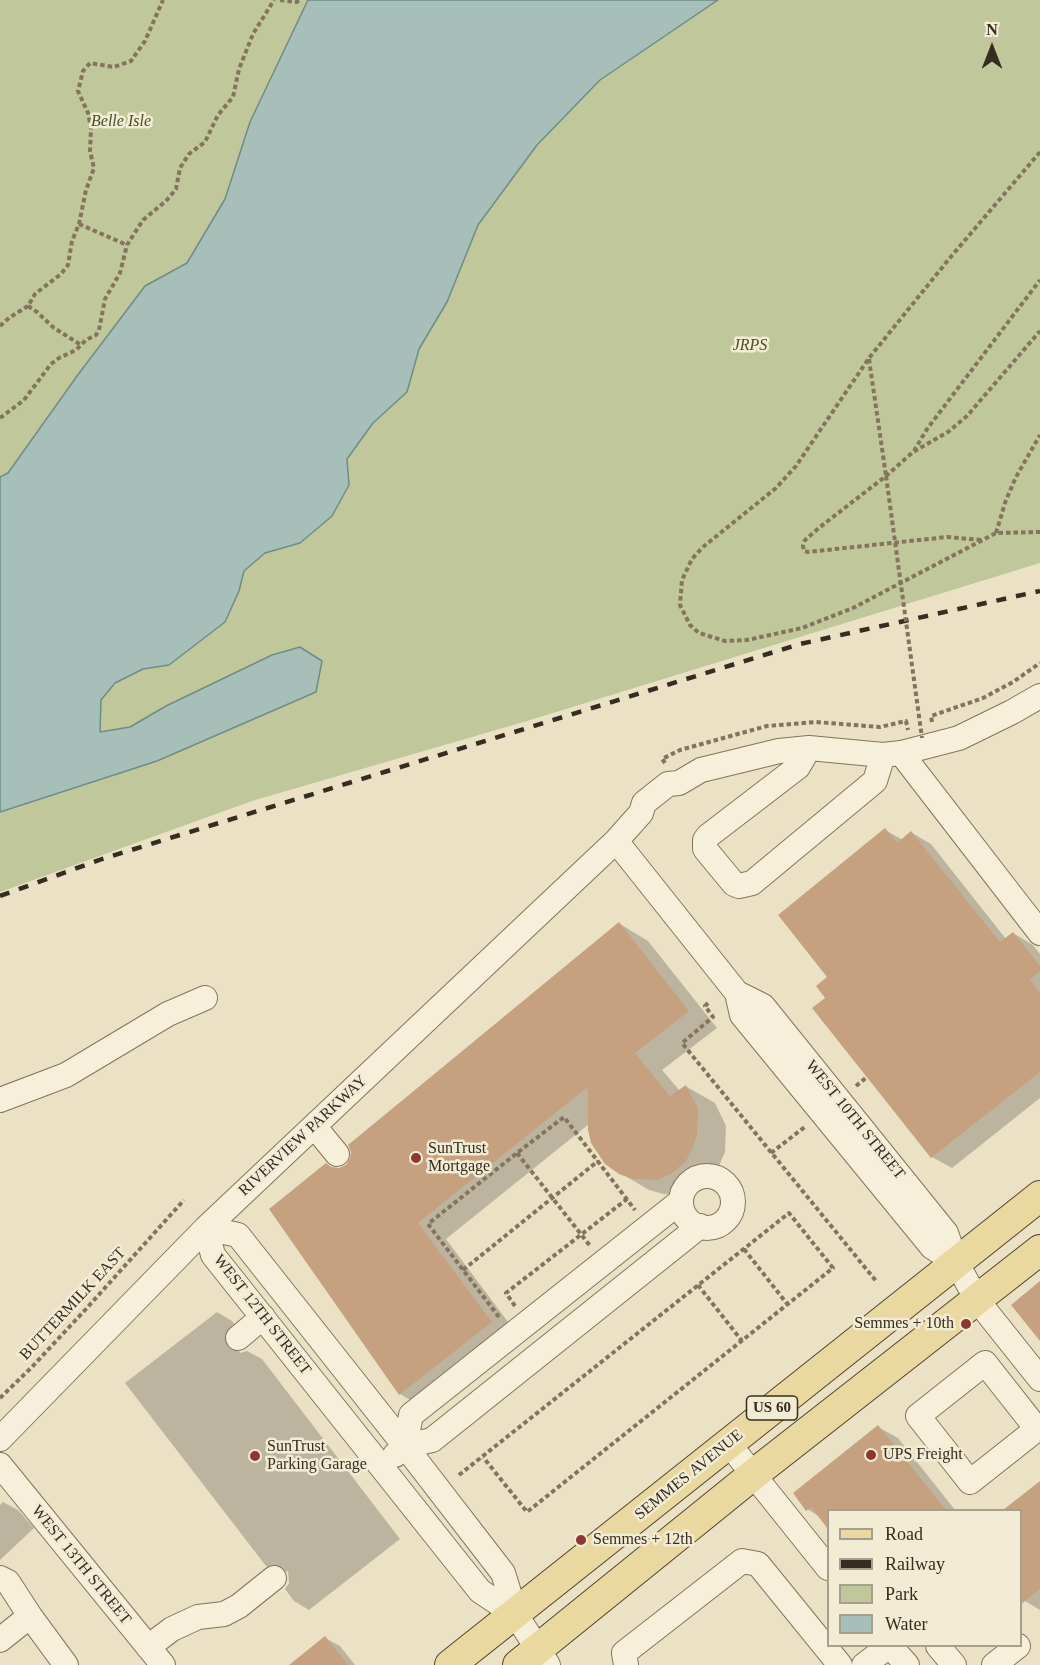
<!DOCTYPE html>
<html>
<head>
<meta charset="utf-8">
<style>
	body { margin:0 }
	#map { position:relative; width:1040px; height:1665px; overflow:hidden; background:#ebe2c6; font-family:"Times New Roman",serif }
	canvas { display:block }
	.legend { position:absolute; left:827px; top:1509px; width:195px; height:138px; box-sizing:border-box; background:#f3ecd5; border:2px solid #a79f8d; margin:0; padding:8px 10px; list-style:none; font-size:18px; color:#362c20 }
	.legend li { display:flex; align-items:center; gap:12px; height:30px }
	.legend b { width:30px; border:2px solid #a79f8d }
	.north { position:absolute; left:962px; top:18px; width:60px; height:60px; -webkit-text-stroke:4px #f3ecd5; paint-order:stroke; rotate:0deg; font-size:16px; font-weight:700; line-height:24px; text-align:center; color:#362c20 }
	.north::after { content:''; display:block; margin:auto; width:21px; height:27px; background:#362c20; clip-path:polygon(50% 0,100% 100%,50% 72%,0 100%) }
</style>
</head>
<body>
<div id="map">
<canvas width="1040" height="1665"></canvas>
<ul class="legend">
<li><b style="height:8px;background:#ead8a1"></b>Road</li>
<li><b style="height:8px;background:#362c20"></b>Railway</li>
<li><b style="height:16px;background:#c0c89b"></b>Park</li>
<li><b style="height:16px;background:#a7bfb9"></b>Water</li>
</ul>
<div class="north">N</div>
</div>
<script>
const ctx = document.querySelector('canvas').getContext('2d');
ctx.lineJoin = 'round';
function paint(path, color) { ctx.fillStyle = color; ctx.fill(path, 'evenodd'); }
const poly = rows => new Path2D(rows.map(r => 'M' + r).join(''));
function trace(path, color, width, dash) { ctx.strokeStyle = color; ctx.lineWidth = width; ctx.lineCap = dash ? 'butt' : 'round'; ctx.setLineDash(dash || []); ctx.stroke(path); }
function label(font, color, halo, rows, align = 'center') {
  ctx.font = font + ' "Times New Roman",serif'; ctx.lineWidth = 5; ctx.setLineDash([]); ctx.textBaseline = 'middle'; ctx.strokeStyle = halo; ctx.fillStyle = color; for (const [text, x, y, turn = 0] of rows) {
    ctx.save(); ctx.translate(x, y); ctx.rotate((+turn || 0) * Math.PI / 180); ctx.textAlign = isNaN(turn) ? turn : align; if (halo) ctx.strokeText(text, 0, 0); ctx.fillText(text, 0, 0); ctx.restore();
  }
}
paint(poly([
	[0,0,308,0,250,122,225,199,187,263,145,286,77,376,8,473,0,477],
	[718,0,1040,0,1040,563,527,721,252,801,0,892,0,812,157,761,272,655,166,706,130,727,100,733,101,700,115,683,143,669,169,665,239,591,244,571,265,553,300,543,349,485,347,459,373,423,407,392,419,349,447,301,478,225,537,145,600,80]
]), '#c0c89b');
const water = poly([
	[308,0,718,0,600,80,537,145,478,225,447,302,419,349,407,392,373,423,347,459,349,485,332,516,300,543,265,553,244,571,239,591,225,622,169,665,143,669,115,683,101,700,100,732,130,727,166,706,272,655,300,647,322,661,316,692,157,761,0,812,0,477,8,473,77,376,145,286,187,263,225,199,250,122,308,0]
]);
paint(water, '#a7bfb9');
trace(water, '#6f8c86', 1.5);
paint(poly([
	[885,830,903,840,912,833,931,844,1006,939,1013,933,1033,945,1040,954,1040,1098,952,1168,932,1157,827,998,829,977],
	[620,924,648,941,717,1028,662,1070,680,1091,687,1087,715,1103,726,1126,725,1152,714,1177,700,1190,686,1195,663,1194,649,1190,620,1173,589,1124,446,1239,520,1338,429,1411,400,1394,271,1209,333,1169,339,1170,347,1166],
	[217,1312,232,1321,243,1336,238,1349,240,1353,247,1351,262,1359,400,1539,309,1610,294,1601,285,1589,289,1583,288,1571,281,1574,266,1566,125,1383],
	[878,1427,898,1438,955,1510,828,1510,828,1526,822,1518,807,1509],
	[1040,1483,1040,1610,1025,1601,1020,1510,1006,1510],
	[3,1502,18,1510,34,1528,0,1560,0,1505],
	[325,1638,340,1646,355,1665,291,1665]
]), '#0003');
paint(poly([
	[885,828,897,843,911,831,1000,942,1013,932,1040,966,1040,971,1030,980,1040,993,1040,1072,931,1158,812,1008,825,998,816,986,827,977,778,915],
	[619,922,689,1011,635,1053,670,1096,686,1085,698,1108,697,1135,693,1147,686,1161,671,1174,657,1180,633,1179,619,1174,605,1164,591,1143,588,1130,588,1087,418,1223,492,1322,399,1395,269,1209,326,1163,331,1167,339,1168,346,1165,350,1158,351,1152,348,1145],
	[1040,1281,1040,1341,1011,1305],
	[878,1425,946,1510,828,1510,828,1529,811,1507,806,1511,793,1493],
	[1040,1481,1040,1589,1020,1605,1020,1510,1003,1510],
	[325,1636,348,1665,289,1665]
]), '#c6a17f');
const minor = poly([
	[809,748,798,767,708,836,705,840,705,849,734,884,739,886,752,883,875,781,883,755],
	[901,753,1040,933],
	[616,841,737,993,742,1015,932,1247,956,1262],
	[737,993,763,1006,946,1233,956,1262,977,1300,1040,1379],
	[0,1100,66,1075,168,1014,205,998],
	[314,1126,337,1154],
	'681 1202a26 26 0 1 1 52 0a26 26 0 1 1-52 0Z',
	[238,1338,263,1317],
	[1037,1429,985,1363,918,1416,970,1482,1037,1429,1040,1427],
	[0,1439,206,1228,616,841,641,813,644,803,668,784,679,783,701,770,779,751,809,748,883,755,901,753,959,738,1012,712,1040,696],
	[728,1443,828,1568],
	[405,1446,411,1415,681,1201],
	[395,1455,405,1446,432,1440,700,1226],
	[0,1465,163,1665],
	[0,1578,8,1582,30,1616],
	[516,1615,480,1591,213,1255,206,1228,238,1235,405,1446,503,1573,516,1615,548,1665],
	[0,1640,30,1616,66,1665],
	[890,1646,907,1665],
	[938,1646,954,1665],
	[148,1647,172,1629,198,1617,224,1614,239,1606,274,1578],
	[626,1665,624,1653,742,1561,758,1564,840,1665],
	[864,1665,889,1646],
	[994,1665,1018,1646]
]);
const major = poly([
	[450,1665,1040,1196],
	[518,1665,754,1474,1040,1250]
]);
trace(minor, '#84745d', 26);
trace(major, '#534331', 32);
trace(poly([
	[280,0,296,2,302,0],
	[1040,152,949,259,869,358,796,466,776,488,703,547,692,559,682,580,680,605,690,625,699,633,725,641,747,640,802,628,853,608,996,533,1040,532],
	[79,224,127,245],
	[28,306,37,312,54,328,81,345],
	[0,326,9,318,28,306,35,294,61,274,68,265,72,241,79,224,86,190,94,168,90,151,91,128,88,113,78,91,83,71,90,63,114,67,131,61,145,41,163,0],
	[869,359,886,476],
	[0,418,24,400,51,364,59,358,76,350,86,340,96,335,99,330,105,299,120,273,127,245,143,220,166,201,176,189,180,168,189,154,205,142,218,115,233,97,239,69,253,34,274,0],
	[914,451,927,429,1040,280],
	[996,533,1006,500,1016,477,1040,435],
	[981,540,947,537,808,552,804,551,803,546,805,540,820,527,886,476,913,452,948,432,967,416,1040,331],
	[932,722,931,716,983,698,1013,682,1040,663],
	[665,763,662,759,680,750,767,726,816,722,880,727,906,721,908,730],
	[708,1003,705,1006,713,1017,682,1043,876,1281],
	[856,1086,867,1077],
	[517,1153,591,1247],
	[771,1153,806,1126],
	[744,1249,788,1305],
	[463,1270,598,1161],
	[698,1285,742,1341],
	[515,1306,506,1293,627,1199],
	[499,1317,428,1224,517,1153,564,1117,635,1210],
	[0,1398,32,1367,86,1309,184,1200],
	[459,1475,789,1213,833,1268,527,1512,483,1457]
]), '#84745d', 4, [4.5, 3]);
trace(minor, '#f6efd9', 24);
trace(major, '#ead8a1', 30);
trace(poly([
	[0,896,102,859,800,644,1040,591]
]), '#362c20', 4.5, [10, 10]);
trace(poly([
	[886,476,922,738]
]), '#84745d', 4, [4.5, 3]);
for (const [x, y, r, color] of [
	[416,1158,6,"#8e3732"],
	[966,1324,6,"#8e3732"],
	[871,1455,6,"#8e3732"],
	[255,1456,6,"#8e3732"],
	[581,1540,6,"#8e3732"]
]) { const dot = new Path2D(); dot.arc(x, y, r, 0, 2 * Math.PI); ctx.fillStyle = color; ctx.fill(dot); trace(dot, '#f3ecd5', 2); }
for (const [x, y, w] of [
	[772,1408,51]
]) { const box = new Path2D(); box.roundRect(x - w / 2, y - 12, w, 24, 4.5); ctx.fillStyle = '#f3ecd5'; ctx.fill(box); trace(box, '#362c20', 1.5); }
label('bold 15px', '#362c20', null, [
	["US 60",772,1408]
]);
label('italic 16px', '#445128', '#f3ecd5', [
	["Belle Isle",121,122],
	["JRPS",750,346]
]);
label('16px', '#362c20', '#f3ecd5', [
	["WEST 10TH STREET",855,1120,51],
	["RIVERVIEW PARKWAY",303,1136,-43],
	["BUTTERMILK EAST",73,1304,-47],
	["WEST 12TH STREET",262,1315,52],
	["SEMMES AVENUE",689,1475,-39],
	["WEST 13TH STREET",81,1565,51]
]);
label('16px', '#362c20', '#f3ecd5', [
	["SunTrust",428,1149],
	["Mortgage",428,1167],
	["Semmes + 10th",954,1324,"right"],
	["SunTrust",267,1447],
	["Parking Garage",267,1465],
	["UPS Freight",883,1455],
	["Semmes + 12th",593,1540]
], 'left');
</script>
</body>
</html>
